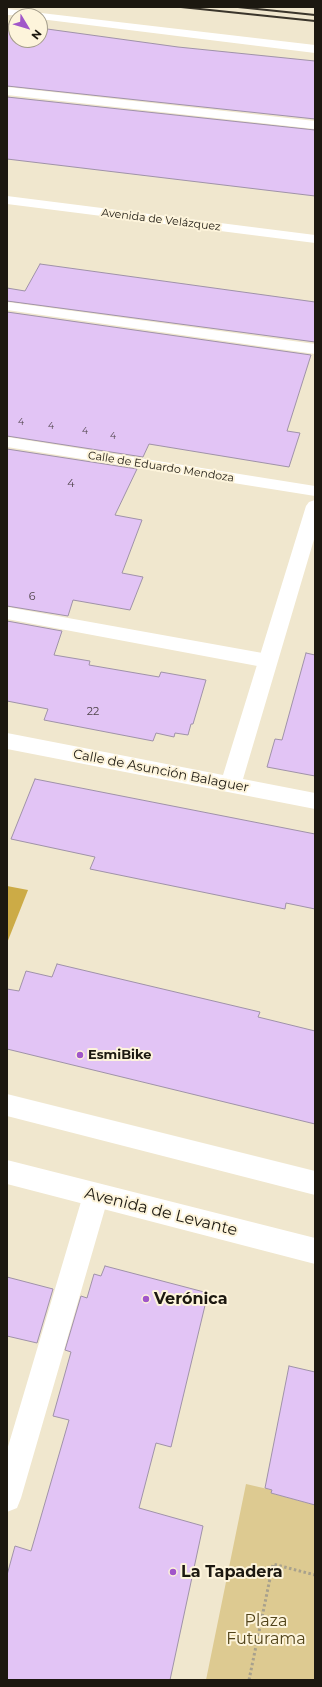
<!DOCTYPE html>
<html>
<head>
<meta charset="utf-8">
<style>
	body { margin:0 }
	#map { position:relative; width:322px; height:1687px; overflow:hidden; background:#f0e7ce; font-family:Montserrat,sans-serif }
	canvas { display:block }
	.frame { position:absolute; inset:0; border:8px solid #1c1810; pointer-events:none }
	.north { position:absolute; left:8px; top:8px; width:40px; height:40px; box-sizing:border-box; background:#fdf4db; border:1px solid #a39c8a; border-radius:50%; rotate:128deg; font-size:11px; font-weight:700; line-height:16px; text-align:center; color:#1c1810 }
	.north::after { content:''; display:block; margin:auto; width:14px; height:18px; background:#a156c9; clip-path:polygon(50% 0,100% 100%,50% 72%,0 100%) }
</style>
</head>
<body>
<div id="map">
<canvas width="322" height="1687"></canvas>
<div class="frame"></div>
<div class="north">N</div>
</div>
<script>
const ctx = document.querySelector('canvas').getContext('2d');
ctx.lineJoin = 'round';
function paint(path, color) { ctx.fillStyle = color; ctx.fill(path, 'evenodd'); }
const poly = rows => new Path2D(rows.map(r => 'M' + r).join(''));
function trace(path, color, width, dash) { ctx.strokeStyle = color; ctx.lineWidth = width; ctx.lineCap = dash ? 'butt' : 'round'; ctx.setLineDash(dash || []); ctx.stroke(path); }
function label(font, color, halo, rows, align = 'center') {
  ctx.font = font + ' Montserrat,sans-serif'; ctx.lineWidth = 4; ctx.setLineDash([]); ctx.textBaseline = 'middle'; ctx.strokeStyle = halo; ctx.fillStyle = color; for (const [text, x, y, turn = 0] of rows) {
    ctx.save(); ctx.translate(x, y); ctx.rotate((+turn || 0) * Math.PI / 180); ctx.textAlign = isNaN(turn) ? turn : align; if (halo) ctx.strokeText(text, 0, 0); ctx.fillText(text, 0, 0); ctx.restore();
  }
}
paint(poly([
	[246,1484,272,1490,271,1493,315,1505,315,1680,206,1680]
]), '#ddca91');
paint(poly([
	[7,886,28,890,7,943]
]), '#ccab46');
const building = poly([
	[7,24,16,25,16,40,40,40,40,28,178,47,315,61,315,119,7,86,7,24],
	[7,97,315,130,315,196,7,159,7,97],
	[40,264,315,302,315,342,7,301,7,288,25,291,40,264],
	[7,312,311,355,287,431,300,433,289,467,149,444,143,457,7,436,7,312],
	[7,449,137,469,115,515,142,520,122,573,143,577,130,610,73,600,68,616,7,606,7,449],
	[7,621,62,631,54,655,90,661,89,665,159,677,161,672,206,680,193,724,191,724,188,735,175,733,174,737,156,733,153,741,44,720,48,709,7,701,7,621],
	[306,653,315,655,315,776,267,767,275,739,282,740,306,653],
	[35,779,315,834,315,909,286,903,285,909,90,869,95,857,11,839,35,779],
	[57,964,260,1012,258,1017,315,1031,315,1124,7,1049,7,989,19,991,26,971,52,977,57,964],
	[105,1266,208,1293,171,1447,156,1443,139,1508,203,1526,170,1680,7,1680,7,1575,15,1546,31,1551,69,1420,53,1416,71,1352,65,1350,81,1296,87,1298,94,1274,101,1276,105,1266],
	[7,1277,53,1289,37,1343,7,1336,7,1277],
	[289,1366,315,1372,315,1505,271,1493,272,1490,265,1488,289,1366]
]);
paint(building, '#e2c4f5');
trace(building, '#9f92a8', 1);
trace(poly([
	[249,1680,273,1564,315,1575]
]), '#a8a18d', 3, [2.5, 2.5]);
paint(poly([
	[7,9,315,45,315,53,40,19,40,16,7,15,7,9],
	[7,87,315,121,315,129,7,95,7,87],
	[7,302,315,344,315,354,7,310,7,302],
	[7,437,315,486,315,496,7,447,7,437],
	[7,607,268,654,275,656,277,661,275,666,268,668,7,619,7,607],
	[96,1183,105,1187,109,1195,21,1498,17,1508,7,1512,7,1450,83,1195,87,1187,96,1183]
]), '#fff');
paint(poly([
	[315,500,315,536,243,779,315,793,315,809,7,749,7,733,223,775,306,506,309,502,315,500]
]), '#fff');
paint(poly([
	[7,196,315,235,315,243,7,204,7,196],
	[7,1094,315,1171,315,1195,7,1116,7,1094],
	[7,1160,315,1238,315,1264,7,1184,7,1160]
]), '#fff');
trace(poly([
	[181,7,315,21],
	[238,7,315,15]
]), '#3a352b', 2);
for (const [x, y, r, color] of [
	[80,1055,4,"#a156c9"],
	[146,1299,4,"#a156c9"],
	[173,1572,4,"#a156c9"]
]) { const dot = new Path2D(); dot.arc(x, y, r, 0, 2 * Math.PI); ctx.fillStyle = color; ctx.fill(dot); trace(dot, '#fdf4db', 1.5); }
label('9px', '#4e4349', null, [
	["4",21,422],
	["4",51,426],
	["4",85,431],
	["4",113,436]
]);
label('11px', '#1c1810', '#fdf4db', [
	["Avenida de Velázquez",161,220,7],
	["Calle de Eduardo Mendoza",161,467,9]
]);
label('11px', '#4e4349', null, [
	["4",71,484],
	["6",32,597],
	["22",93,712]
]);
label('13px', '#1c1810', '#fdf4db', [
	["Calle de Asunción Balaguer",161,771,11]
]);
label('bold 13px', '#1c1810', '#fdf4db', [
	["EsmiBike",88,1055]
], 'left');
label('16px', '#1c1810', '#fdf4db', [
	["Avenida de Levante",161,1212,14]
]);
label('bold 16px', '#1c1810', '#fdf4db', [
	["Verónica",154,1299],
	["La Tapadera",181,1572]
], 'left');
label('16px', '#514319', '#fdf4db', [
	["Plaza",266,1621],
	["Futurama",266,1639]
]);
</script>
</body>
</html>
